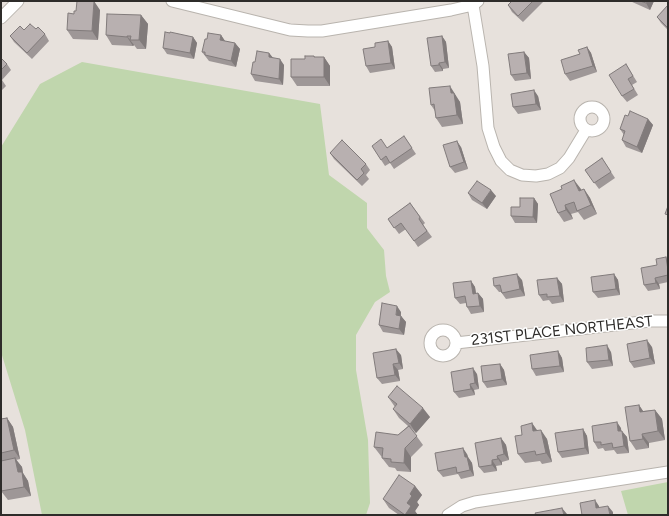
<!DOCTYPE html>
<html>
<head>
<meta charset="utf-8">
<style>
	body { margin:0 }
	#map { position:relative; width:669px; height:516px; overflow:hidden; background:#e7e1dc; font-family:Figtree,sans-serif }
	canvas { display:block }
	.frame { position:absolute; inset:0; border:2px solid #2e2c2a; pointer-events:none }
</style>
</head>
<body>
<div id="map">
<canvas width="669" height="516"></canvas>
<div class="frame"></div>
</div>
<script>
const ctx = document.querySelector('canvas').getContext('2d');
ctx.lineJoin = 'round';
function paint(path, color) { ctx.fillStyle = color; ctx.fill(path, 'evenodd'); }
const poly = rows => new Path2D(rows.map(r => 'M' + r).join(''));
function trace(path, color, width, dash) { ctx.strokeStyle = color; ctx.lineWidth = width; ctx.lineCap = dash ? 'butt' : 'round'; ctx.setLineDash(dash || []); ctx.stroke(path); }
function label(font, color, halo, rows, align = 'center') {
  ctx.font = font + ' Figtree,sans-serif'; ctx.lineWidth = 3; ctx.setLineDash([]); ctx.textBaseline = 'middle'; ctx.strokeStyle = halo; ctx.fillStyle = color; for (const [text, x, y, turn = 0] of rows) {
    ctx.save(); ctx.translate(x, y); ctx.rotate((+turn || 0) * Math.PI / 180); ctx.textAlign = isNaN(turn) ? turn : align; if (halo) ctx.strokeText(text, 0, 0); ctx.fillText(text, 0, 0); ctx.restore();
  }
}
paint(poly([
	[82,62,320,104,329,175,367,203,367,228,384,250,386,276,390,292,375,302,356,335,356,370,368,440,370,503,366,515,42,515,25,430,1,352,1,147,40,84],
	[668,482,668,515,628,515,621,491]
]), '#c0d6ad');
const minor = poly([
	[172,1,290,30,308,31,322,31,451,10,473,5,478,1],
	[473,5,483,66,488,128,494,147,501,161,510,170,522,175,536,176,548,174,560,168,569,158,586,130],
	[1,18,18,1],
	'580 119a12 12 0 1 1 24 0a12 12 0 1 1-24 0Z',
	'430 343a13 13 0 1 1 26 0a13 13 0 1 1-26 0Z',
	[456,343,650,321,668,321],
	[448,515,462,506,475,502,668,472]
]);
trace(minor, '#b9b4ae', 13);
trace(minor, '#fff', 11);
paint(poly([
	[297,1,311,1,297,2],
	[512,1,544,1,523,22,512,12,508,5],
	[630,1,654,1,650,10],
	[668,5,668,30,661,23,657,17],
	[100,10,98,40,73,39,67,30,74,14],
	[141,15,148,24,146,49,137,49,134,45,133,46,112,45,106,35],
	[36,29,45,34,49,41,32,59,14,42,10,36,24,30],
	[221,35,225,41,235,43,240,49,236,67,209,61,202,52,207,39],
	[442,36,446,42,449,68,443,69,443,71,435,72,431,66],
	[193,37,197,43,194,59,167,54,163,48],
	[388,41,392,47,395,69,370,73,366,66,375,47],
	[587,47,591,53,597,72,570,81,565,74,580,54],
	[524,52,529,58,531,79,515,81,511,75],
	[269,53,273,58,284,65,283,85,255,81,251,74,255,62],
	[314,56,315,57,324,57,330,66,330,86,297,86,291,77,305,59],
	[1,58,7,64,11,70,2,80,6,86,1,91],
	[626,64,637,82,632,85,638,95,627,102,622,96],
	[456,95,456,97,460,102,463,124,442,127,436,118,435,111,431,105],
	[538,96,541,110,518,114,513,107],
	[628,116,648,119,653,125,642,153,626,147,622,140,624,135,620,129],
	[404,136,416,154,394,169,390,163,385,166,372,146,387,148],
	[461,147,468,169,455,173,450,167],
	[330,153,366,164,370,170,366,175,369,179,362,186,334,159],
	[602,158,615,178,599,189,585,170],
	[584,189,590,198,597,214,584,220,578,212,571,214,573,219,564,222,558,213,550,194,581,190],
	[468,193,496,196,487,209,472,200],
	[534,198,538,204,537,223,515,223,511,216],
	[410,203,425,223,423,225,432,237,418,247,406,229,399,234,388,219],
	[666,257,668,261,668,282,659,284,660,289,648,291,644,285,657,265],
	[614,274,618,280,620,295,598,298,593,292],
	[557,278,562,284,564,302,552,304,549,300,543,301,539,295],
	[522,280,525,296,506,299,501,292,499,292,494,286],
	[471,281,475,287,476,294,478,293,483,299,484,312,471,314,467,307,466,303,460,304,455,298],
	[401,312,401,316,406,322,404,335,383,332,379,325],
	[652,347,655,364,634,368,630,362],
	[558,351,562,358,564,372,536,376,532,369],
	[611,352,613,366,592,369,587,362],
	[401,355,403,369,398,370,400,381,382,384,377,378],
	[500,364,504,370,507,385,487,388,483,382],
	[477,374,479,389,474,390,475,395,459,398,454,392],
	[388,397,430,417,416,433,410,427,423,445,411,457,411,472,397,471,395,468,389,467,382,458,382,457,381,456,374,447,398,435,408,426,399,418,393,409,395,407],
	[639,405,643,411,655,410,662,419,665,440,649,443,649,448,636,450,630,441],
	[7,418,13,427,20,459,16,460,22,467,23,473,28,481,31,496,8,500,1,491,1,419],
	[532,423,537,430,547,439,552,462,542,464,540,461,525,463,518,454,522,435],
	[621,428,621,431,627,437,629,453,617,454,614,450,605,451,603,448,598,449,594,442],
	[583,429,587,436,589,454,562,458,558,452],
	[501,438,506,445,509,460,502,462,502,465,496,466,497,471,484,473,479,467],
	[467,454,468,457,472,463,474,476,461,479,458,474,443,477,438,471],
	[415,486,422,495,417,502,419,505,415,511,417,515,399,515,389,508,383,499]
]), '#9e9797');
paint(poly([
	[94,1,100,10,98,40,92,31],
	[647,1,654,1,650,10,646,3],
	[141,15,148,24,146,49,139,40],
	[221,35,225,41,220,40],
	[127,36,134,45,133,46,127,37],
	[442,36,446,42,449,68,445,62],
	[193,37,197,43,194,59,190,53],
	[388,41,392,47,395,69,391,63],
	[235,43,240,49,236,67,231,61],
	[587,47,591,53,597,72,593,66],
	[524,52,529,58,531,79,527,73],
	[269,53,274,59,269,57],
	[324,57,330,66,330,86,324,77],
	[280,59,284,65,283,85,279,79],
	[439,63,443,69,443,71,439,65],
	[450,86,460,102,463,124,457,115,451,93],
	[534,90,538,96,541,110,536,104],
	[648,119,653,125,642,153,637,147],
	[457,141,461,147,468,169,464,162],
	[574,180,581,189,585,200,579,191],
	[584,189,590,198,597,214,591,205],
	[491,190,496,196,487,209,482,203],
	[534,198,538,204,537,223,533,217],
	[565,205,571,214,573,219,566,210],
	[666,257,668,261,668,270],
	[517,274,522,280,525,296,520,289],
	[614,274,618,280,620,295,616,289],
	[557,278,562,284,564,302,560,296],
	[655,278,659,284,660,289,656,283],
	[471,281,475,287,477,300,473,294],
	[478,293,483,299,484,312,480,306],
	[397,306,401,312,400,322,396,315],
	[401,316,406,322,404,335,399,329],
	[647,340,652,347,655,364,650,358],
	[607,345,611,352,613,366,609,360],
	[396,349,401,355,403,369,399,363],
	[558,351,562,358,564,372,560,366],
	[393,364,398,370,400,381,395,375],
	[500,364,504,370,507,385,502,379],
	[473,368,477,374,479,389,475,383],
	[470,384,474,390,475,395,471,389],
	[639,405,645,414,640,412],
	[423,408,430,417,416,433,410,424],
	[655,410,662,419,665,440,658,431],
	[7,418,13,427,20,459,14,450],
	[617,422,621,428,622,438,618,431],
	[532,423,538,432,533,431],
	[583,429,587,436,589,454,585,448],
	[541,430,547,439,552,462,546,453],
	[622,431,627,437,629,453,624,446],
	[642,434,649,443,649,448,643,439],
	[501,438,506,445,509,460,504,454],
	[405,448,411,457,411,472,404,463],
	[463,448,467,454,468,457,472,463,474,476,470,470,465,457],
	[497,456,502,462,502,465,498,459],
	[15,458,22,467,23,473,28,481,31,496,24,487,18,472],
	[492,460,496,466,497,471,492,465],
	[415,486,422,495,417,502,419,505,415,511,418,515,405,515,407,503,410,494],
	[595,500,599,506,600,515,596,508],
	[608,506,613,512,613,515,610,515],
	[562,508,567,514,567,515,564,515]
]), '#817b7b');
const building = poly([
	[77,1,94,1,92,31,67,30,68,13,74,14,74,11,76,11,77,1],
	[512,1,533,1,518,16,508,5,512,1],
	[640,1,647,1,646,3,640,1],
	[668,5,668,28,657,17,668,5],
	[107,14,141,15,139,40,130,40,131,36,127,36,127,37,106,35,107,14],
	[30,24,36,29,38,27,45,34,27,53,10,36,20,26,24,30,30,24],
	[165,32,170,33,170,32,193,37,190,53,163,48,165,32],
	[208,33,221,35,220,40,235,43,231,61,205,55,205,52,202,52,205,39,207,39,208,33],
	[442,36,445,62,439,63,439,65,431,66,427,38,442,36],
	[388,41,391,63,366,66,363,49,375,47,375,43,388,41],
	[587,47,593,66,565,74,561,60,580,54,578,50,587,47],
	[257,51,269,53,269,57,280,59,279,79,251,74,253,62,255,62,257,51],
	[524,52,527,73,511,75,508,54,524,52],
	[305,56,314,56,314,57,324,57,324,77,291,77,291,59,305,59,305,56],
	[1,58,7,64,1,70,1,58],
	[626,64,633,76,628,79,634,89,622,96,609,75,626,64],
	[450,86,451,93,454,93,457,115,436,118,434,104,431,105,429,88,450,86],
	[534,90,536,104,513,107,511,94,534,90],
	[630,111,648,119,637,147,622,140,625,131,620,129,625,115,628,116,630,111],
	[404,136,412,148,390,163,386,156,381,160,372,146,381,139,387,148,404,136],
	[342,140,366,164,361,169,364,173,357,180,330,153,342,140],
	[457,141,464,162,450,167,443,145,457,141],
	[602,158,611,172,594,183,585,170,602,158],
	[574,180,579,191,584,189,591,205,577,211,574,202,565,205,566,210,558,213,550,194,562,189,561,186,574,180],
	[477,181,491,190,482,203,468,193,477,181],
	[520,198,534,198,533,217,511,216,511,207,520,207,520,198],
	[410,203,420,217,419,219,427,231,414,241,401,223,394,228,388,219,410,203],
	[668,206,668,215,665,214,668,206],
	[666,257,668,270,668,275,655,278,656,283,644,285,641,268,657,265,656,259,666,257],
	[517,274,520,289,502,293,500,285,494,286,493,278,517,274],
	[614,274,616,289,593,292,591,277,614,274],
	[557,278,560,296,547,297,547,294,539,295,537,280,557,278],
	[471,281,473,294,478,293,480,306,467,307,465,296,455,298,453,283,471,281],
	[382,303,397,306,396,315,401,316,399,329,379,325,382,303],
	[647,340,650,358,630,362,627,344,647,340],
	[607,345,609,360,587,362,586,348,607,345],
	[396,349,399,363,393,364,395,375,377,378,373,353,396,349],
	[558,351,560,366,532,369,530,355,558,351],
	[500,364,502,379,483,382,481,366,500,364],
	[473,368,475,383,470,384,471,389,454,392,451,372,473,368],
	[397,386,423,408,410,424,393,409,397,404,388,397,397,386],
	[639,405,640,412,655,410,658,431,642,434,643,439,630,441,625,407,639,405],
	[7,418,14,450,1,453,1,419,7,418],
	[617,422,618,431,622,431,624,446,613,448,612,443,601,445,601,442,594,442,592,426,617,422],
	[532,423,533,431,541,430,546,453,536,455,535,451,518,454,515,436,522,435,521,426,532,423],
	[409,426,417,436,405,448,404,463,391,462,391,459,382,458,383,448,374,447,376,432,398,435,409,426],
	[583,429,585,448,558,452,555,433,583,429],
	[501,438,504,454,497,456,498,459,492,460,492,465,479,467,475,443,501,438],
	[463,448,465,457,467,457,470,470,457,473,456,467,438,471,435,453,463,448],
	[15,458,18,472,22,472,24,487,1,491,1,461,15,458],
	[399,475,415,486,410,494,412,496,407,503,411,506,405,515,383,499,399,475],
	[595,500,596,508,608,506,610,515,582,515,580,503,595,500],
	[562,508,564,515,536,515,535,513,562,508]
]);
paint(building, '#b8b0b0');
trace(building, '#817b7b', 1);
label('15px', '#2e2c2a', '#fff', [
	["231ST PLACE NORTHEAST",562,331,-6]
]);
</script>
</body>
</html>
